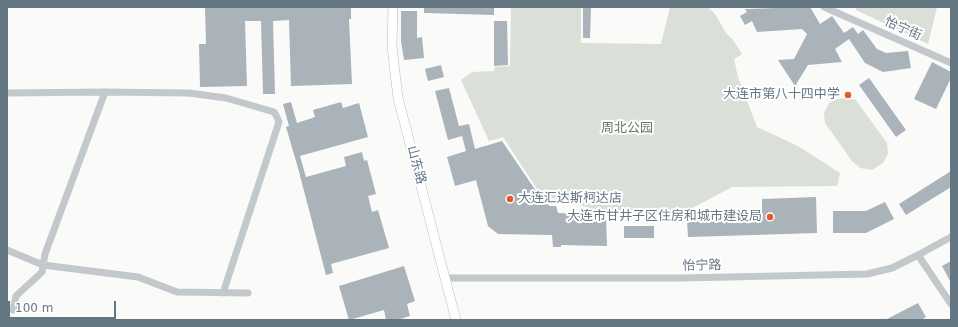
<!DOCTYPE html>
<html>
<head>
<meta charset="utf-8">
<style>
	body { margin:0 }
	#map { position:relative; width:958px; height:327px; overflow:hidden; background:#fafaf8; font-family:"DejaVu Sans",sans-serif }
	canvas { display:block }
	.frame { position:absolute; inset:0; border:8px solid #657683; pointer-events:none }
	.scale { position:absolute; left:8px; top:301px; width:108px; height:18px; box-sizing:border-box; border:2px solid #657683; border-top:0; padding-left:5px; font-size:12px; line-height:14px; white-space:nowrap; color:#657683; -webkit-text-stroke:3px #fff; paint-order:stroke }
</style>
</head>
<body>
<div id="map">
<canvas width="958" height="327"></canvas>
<div class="frame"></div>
<div class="scale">100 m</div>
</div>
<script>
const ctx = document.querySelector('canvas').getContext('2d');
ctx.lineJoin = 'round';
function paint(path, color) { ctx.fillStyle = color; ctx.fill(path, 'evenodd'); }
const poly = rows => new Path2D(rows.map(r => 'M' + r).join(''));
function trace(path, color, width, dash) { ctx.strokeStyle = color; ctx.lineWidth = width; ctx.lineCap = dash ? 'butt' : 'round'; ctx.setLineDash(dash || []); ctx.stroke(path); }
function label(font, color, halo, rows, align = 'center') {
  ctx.font = font + ' "DejaVu Sans","Noto Sans SC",sans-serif'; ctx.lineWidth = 4; ctx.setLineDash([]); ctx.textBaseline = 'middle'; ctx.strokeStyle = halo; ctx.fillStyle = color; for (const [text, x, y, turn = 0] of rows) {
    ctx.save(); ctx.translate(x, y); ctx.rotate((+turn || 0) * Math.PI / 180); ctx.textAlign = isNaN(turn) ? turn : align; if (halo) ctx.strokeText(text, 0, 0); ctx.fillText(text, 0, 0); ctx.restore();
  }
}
paint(poly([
	[511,7,581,7,581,43,661,44,670,7,708,7,715,14,726,33,733,40,742,54,734,59,738,77,757,127,798,146,840,173,837,186,732,187,681,214,617,215,541,195,503,137,489,141,461,80,472,72,494,71,495,67,510,66],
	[856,7,937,7,928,44,856,10],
	[847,98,856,100,887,143,888,154,883,163,872,170,860,168,852,161,825,123,824,113,829,103,837,99]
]), '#dadfd7');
paint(poly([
	[205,7,351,7,351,19,349,19,352,84,291,86,289,20,273,21,275,94,263,94,261,21,245,21,247,86,200,87,199,44,206,44],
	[424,7,494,7,494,15,424,13],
	[583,7,591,7,590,38,583,38],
	[810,7,820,24,832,16,844,33,853,27,858,34,863,30,877,49,886,53,908,51,911,68,883,72,865,63,849,39,835,49,842,62,808,65,795,86,778,60,794,59,807,34,802,29,757,32,752,21,745,25,740,16,747,12,745,9],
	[401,11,417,11,417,38,422,37,424,58,404,60,401,41],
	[494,21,507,21,508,65,494,66],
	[932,62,951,72,951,78,936,109,914,99],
	[441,65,444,77,428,81,425,69],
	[869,78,906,130,896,137,859,85],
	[449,88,459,126,469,124,475,149,502,141,536,191,528,193,550,206,556,206,558,213,606,215,607,246,561,245,561,247,553,247,552,235,498,234,488,226,476,180,455,186,447,157,466,151,462,136,448,140,435,91],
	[291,102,297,123,315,117,313,110,341,102,343,108,359,103,368,137,300,156,306,177,346,166,344,157,362,152,364,161,367,160,376,194,368,196,372,212,378,210,389,248,331,264,333,273,326,275,298,168,286,127,289,126,283,104],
	[951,171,951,187,906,215,899,204],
	[816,197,817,233,688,237,687,219,762,216,762,199],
	[885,202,894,219,866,233,833,233,833,211,866,211],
	[624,226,654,226,654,238,624,238],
	[951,261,951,283,942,266],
	[404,266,415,301,407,304,410,316,397,320,386,320,384,310,349,320,339,286],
	[918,303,926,317,921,320,885,320]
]), '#aab3b9');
const major = poly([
	[393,7,392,47,398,98,456,320]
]);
trace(major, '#b5babe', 10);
trace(poly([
	[824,7,951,63],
	[7,93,105,92,189,93,226,98,274,112,277,117,279,122,223,293],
	[7,250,43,265,138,277,177,292,248,293],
	[918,255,951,304],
	[445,278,682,278,867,274,892,268,918,255,951,237],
	[13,310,16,296,42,272,45,254,105,92]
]), '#c3c8cc', 7);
trace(major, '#fff', 9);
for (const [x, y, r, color] of [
	[848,95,4,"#e4572e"],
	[510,199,4,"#e4572e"],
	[770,217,4,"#e4572e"]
]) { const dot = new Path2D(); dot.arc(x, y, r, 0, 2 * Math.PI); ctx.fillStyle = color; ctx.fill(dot); trace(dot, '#fff', 1.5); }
label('13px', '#657683', '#fff', [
	["怡宁街",903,29,24],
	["山东路",416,165,75],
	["怡宁路",702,266,-1]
]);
label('13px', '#657683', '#fff', [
	["大连市第八十四中学",840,95],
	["大连汇达斯柯达店",518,199,"left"],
	["大连市甘井子区住房和城市建设局",762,217]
], 'right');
label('13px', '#687a64', '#fff', [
	["周北公园",627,129]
]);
</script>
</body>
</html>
